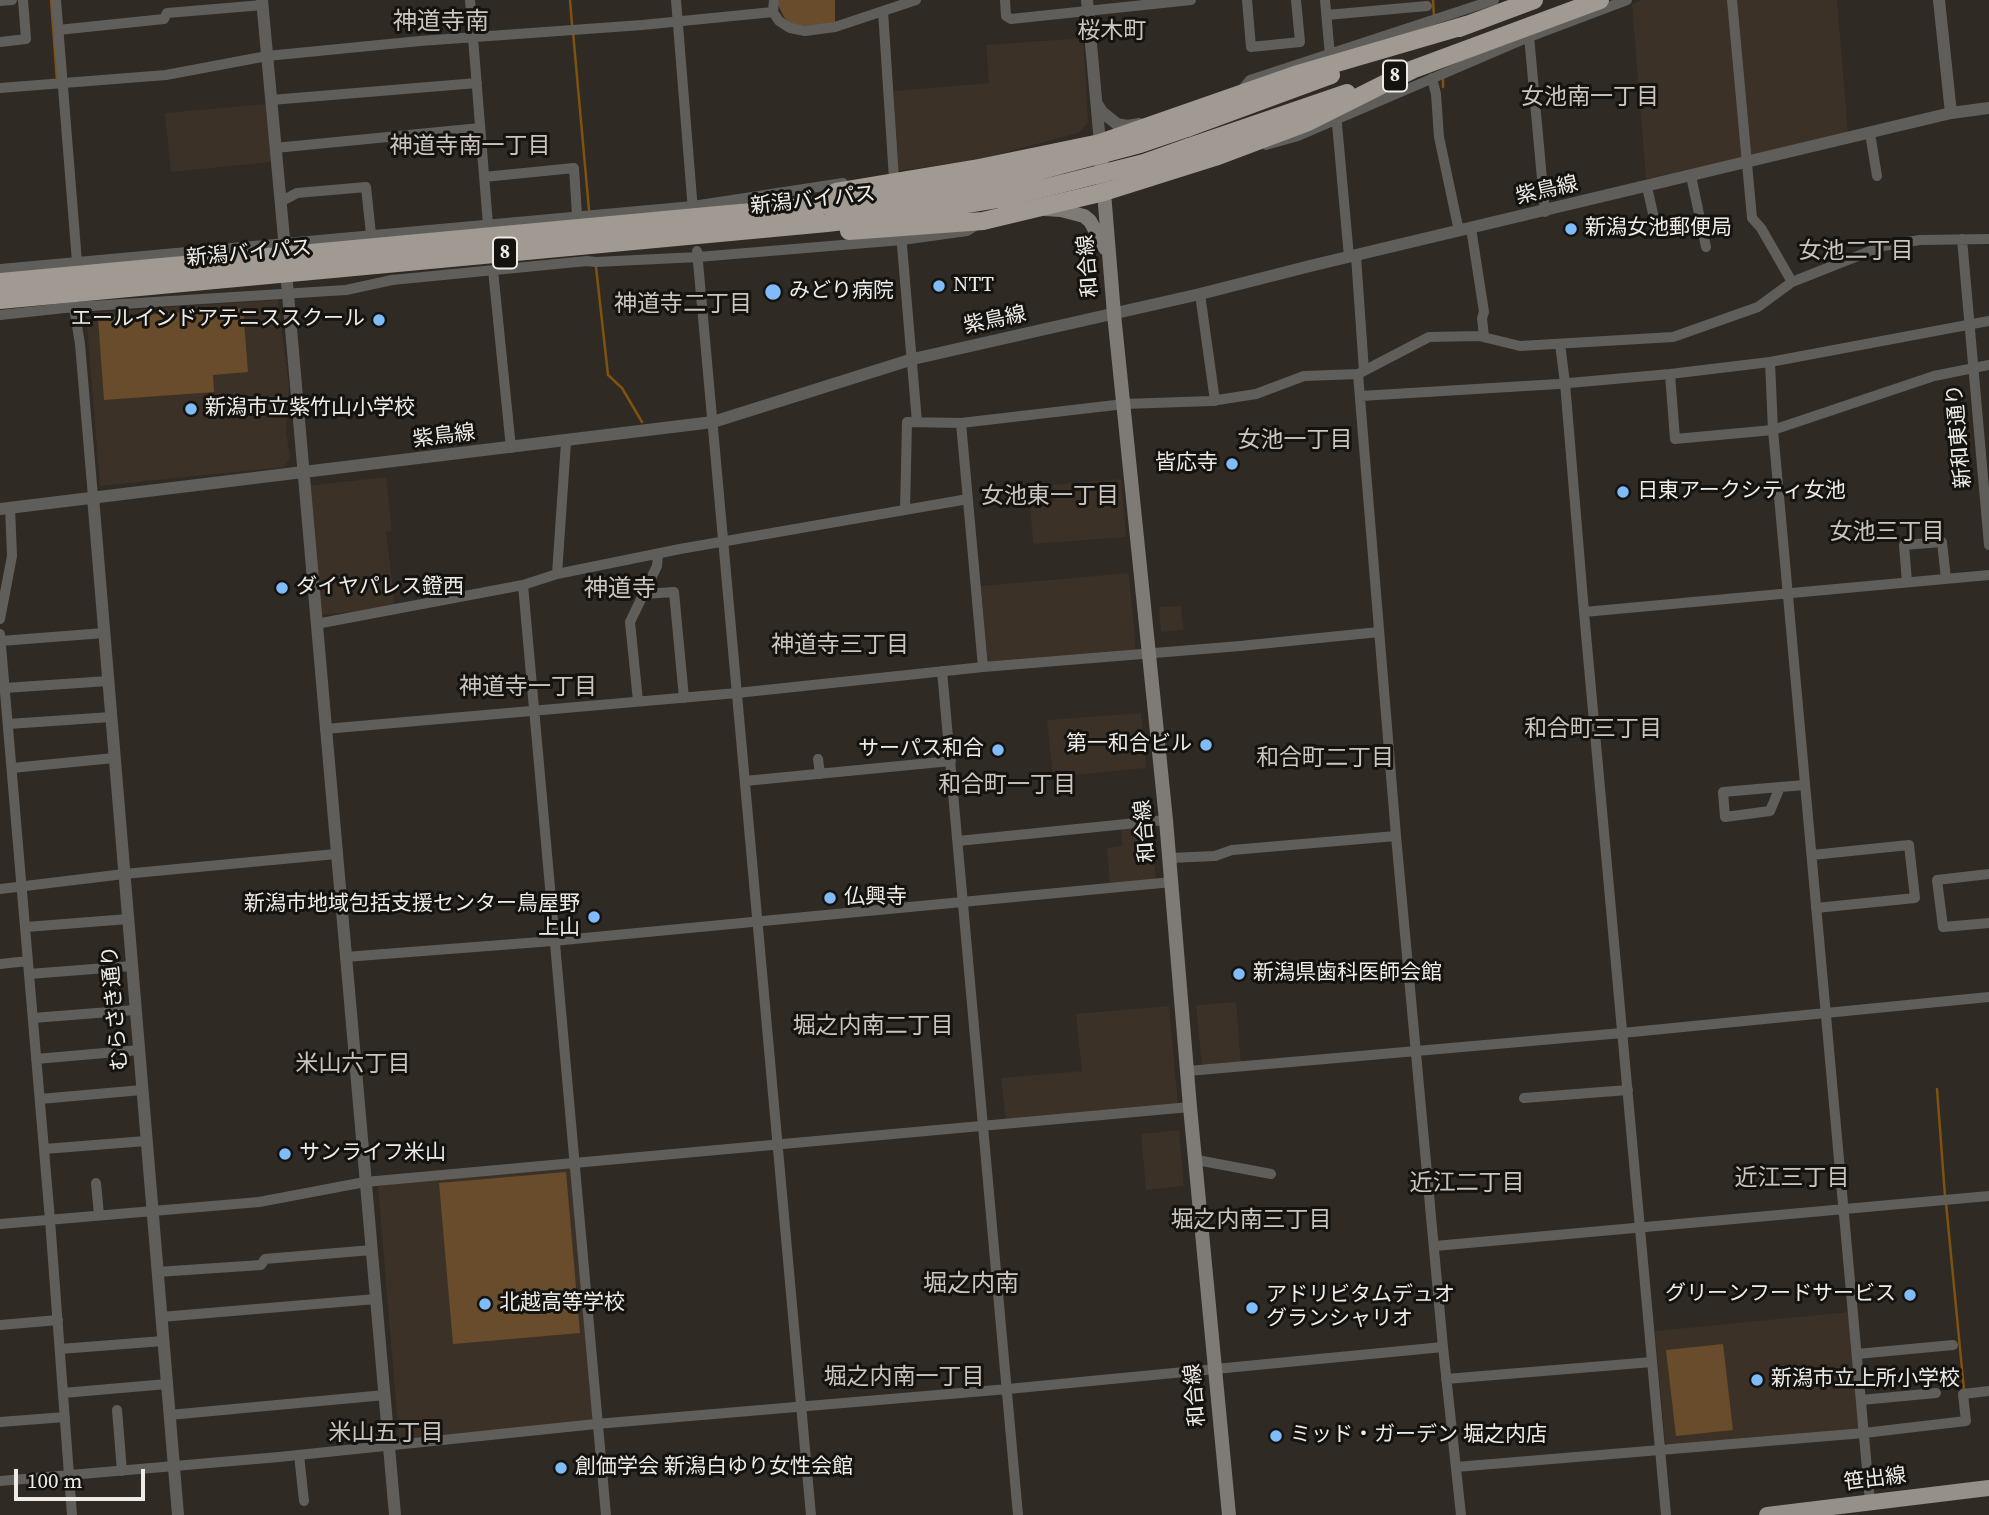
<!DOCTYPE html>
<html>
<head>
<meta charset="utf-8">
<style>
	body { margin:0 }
	#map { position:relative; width:1989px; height:1515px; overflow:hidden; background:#2f2a24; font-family:"Source Serif 4",serif }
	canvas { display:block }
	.scale { position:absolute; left:14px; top:1469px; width:131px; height:32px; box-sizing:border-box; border:4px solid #efece8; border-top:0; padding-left:9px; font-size:21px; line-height:24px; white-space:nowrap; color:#efece8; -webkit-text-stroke:5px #151310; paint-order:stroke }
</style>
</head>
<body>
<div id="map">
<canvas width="1989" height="1515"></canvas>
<div class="scale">100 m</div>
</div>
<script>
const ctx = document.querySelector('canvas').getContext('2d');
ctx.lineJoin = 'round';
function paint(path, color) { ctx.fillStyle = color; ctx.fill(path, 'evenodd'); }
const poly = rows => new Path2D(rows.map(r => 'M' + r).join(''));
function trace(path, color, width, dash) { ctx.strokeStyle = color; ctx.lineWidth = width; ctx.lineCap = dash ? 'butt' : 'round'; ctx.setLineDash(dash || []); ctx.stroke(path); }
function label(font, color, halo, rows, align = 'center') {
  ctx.font = font + ' "Source Serif 4","Noto Sans JP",serif'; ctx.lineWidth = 6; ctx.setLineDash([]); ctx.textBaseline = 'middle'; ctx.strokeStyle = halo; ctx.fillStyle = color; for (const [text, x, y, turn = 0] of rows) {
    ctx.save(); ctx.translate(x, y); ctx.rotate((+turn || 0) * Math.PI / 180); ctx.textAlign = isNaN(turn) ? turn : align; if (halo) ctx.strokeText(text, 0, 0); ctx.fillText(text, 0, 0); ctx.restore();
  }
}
paint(poly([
	[1642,0,1837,0,1848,132,1782,149,1646,179,1632,4],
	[1083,38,1088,120,1087,125,1078,133,977,160,896,171,894,91,989,83,986,45],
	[266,104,272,162,171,172,165,113],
	[278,300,289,386,286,432,290,457,284,467,100,486,86,313],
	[386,477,392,531,386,532,395,607,321,615,307,486],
	[1121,479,1126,537,1033,544,1030,503,1054,501,1053,485],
	[1129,573,1136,651,988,664,981,586],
	[1181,606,1184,630,1161,632,1159,607],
	[1141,713,1146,768,1053,777,1047,720],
	[1151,826,1156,881,1110,885,1107,848,1122,846,1121,828],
	[1236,1002,1241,1063,1202,1067,1196,1005],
	[1169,1006,1178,1105,1006,1122,1001,1078,1082,1071,1076,1014],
	[1179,1130,1184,1186,1146,1190,1141,1134],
	[572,1167,593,1421,399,1439,378,1186],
	[1850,1312,1860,1428,1668,1446,1665,1441,1655,1331]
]), '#3b3127');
paint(poly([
	[779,0,835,0,835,23,806,26,791,24,784,17,778,5],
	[243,308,248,372,213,375,214,392,104,400,98,318],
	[566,1172,580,1333,453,1344,439,1183],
	[1723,1344,1733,1430,1676,1436,1666,1350]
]), '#684c2b');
trace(poly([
	[51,0,57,80],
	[570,0,572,25],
	[1433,0,1434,16],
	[573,32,589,210],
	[1443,79,1443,87],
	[596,267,608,375,622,388,642,422],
	[1937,1089,1945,1196],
	[1946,1203,1964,1390]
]), '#7f520f', 2.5);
trace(poly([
	[56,0,77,262],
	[470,0,488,225],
	[676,0,693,211],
	[774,0,773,12,779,21,790,28,805,31,835,27,916,0],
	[1005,0,1006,16,1011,19,1191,0],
	[1247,0,1251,47,1300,42,1296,0],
	[1325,0,1330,56],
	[1732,0,1752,218,1761,228,1792,282],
	[0,1,12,0],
	[883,11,894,179],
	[1327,15,1427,6],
	[58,30,164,19,167,13,263,5],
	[1529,36,1545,212],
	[0,42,26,39,23,0],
	[1432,78,1436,94,1439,137,1459,231],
	[0,88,166,75,267,56,420,41,642,25,773,12],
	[1241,91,1250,80,1494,0],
	[271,100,477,83],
	[1336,113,1349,257],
	[1870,133,1877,176],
	[1266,145,1298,136,1529,37,1627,0],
	[275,148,480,128],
	[1691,176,1706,247],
	[484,177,574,168,577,215],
	[1647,187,1654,218],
	[280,202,297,193,366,187,371,234],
	[1471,228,1484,312,1482,318,1484,337],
	[901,234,917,422],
	[1962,239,1989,545],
	[697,251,811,1515],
	[1356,256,1364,371],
	[0,269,693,206,843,183],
	[493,270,511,448],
	[1200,294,1215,401],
	[74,307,80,344,93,497],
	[0,315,74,307,346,290,392,280,587,261,596,262,698,257,902,240,967,231,975,226],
	[1560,344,1565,383,1584,612,1666,1515],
	[1770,362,1773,430,1870,1502],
	[1358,374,1396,836,1443,1347,1461,1515],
	[1670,374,1675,439,1773,430,1934,376,1989,365],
	[1361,396,1558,384,1670,374,1770,362,1989,321],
	[961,423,983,667],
	[905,510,907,422,961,423,1124,404,1211,401,1256,394,1304,376,1358,374,1429,337,1479,336,1520,346,1673,337,1758,307,1792,282,1883,246,1920,240,1989,239],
	[557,574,566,442],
	[1907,582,1904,545,1942,542,1946,579],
	[523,585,606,1515],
	[644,594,674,592,684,698],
	[1584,612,1989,575],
	[0,619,12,556,10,507],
	[316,624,523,585,557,574,680,549,968,499],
	[0,634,50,1220,72,1515],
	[1,641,104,633],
	[942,671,1018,1515],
	[5,688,108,681],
	[638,701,630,622,657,566,658,554],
	[8,724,111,717],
	[325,729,737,693,983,667,1240,646,1379,632],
	[818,759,820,774],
	[12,768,114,758],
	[745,781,951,761],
	[1780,787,1770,811,1725,817,1723,792,1780,787,1805,785],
	[958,841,1166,820],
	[1812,855,1909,845,1915,898,1816,908],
	[1170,858,1215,856,1232,850,1396,836],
	[1989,874,1937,880,1943,927,1989,923],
	[0,889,124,874,336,854],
	[26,927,128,919],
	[345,957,553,941,1172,882],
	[0,964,28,961],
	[29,974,132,966],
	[33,1018,135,1010],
	[36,1059,139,1050],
	[1188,1071,1622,1033,1989,997],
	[1524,1098,1628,1090],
	[40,1099,142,1090],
	[44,1149,146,1141],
	[1197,1160,1271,1174],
	[96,1183,99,1215],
	[0,1224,259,1202,365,1182,1190,1107],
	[1435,1246,1989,1196],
	[157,1272,261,1265,265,1259,372,1250],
	[161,1317,376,1299],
	[0,1325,58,1320],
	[60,1349,163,1341],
	[1857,1354,1953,1345],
	[1446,1379,1652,1362],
	[63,1393,167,1384],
	[1861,1400,1936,1393],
	[117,1410,122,1471],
	[169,1415,385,1395],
	[0,1422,65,1417],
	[299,1455,304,1501],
	[1456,1467,1864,1433,1966,1421,1963,1394,1989,1391],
	[0,1481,279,1457,596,1424,1008,1389,1443,1347]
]), '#605e5b', 10);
trace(poly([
	[262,0,285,249],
	[1087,0,1100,143],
	[1939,0,1951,113],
	[1097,104,1102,112,1117,124,1127,126,1139,124],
	[287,283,395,1515],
	[93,497,178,1515],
	[0,509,713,422,913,359,1200,294,1310,266,1951,113,1989,108]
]), '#605e5b', 12);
trace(poly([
	[1100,144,1114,314,1166,820,1190,1107,1229,1515],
	[1045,209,1061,210,1084,216,1090,221,1105,248]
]), '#7e7a76', 14);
trace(poly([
	[1767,1515,1989,1488]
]), '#95908a', 16);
trace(poly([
	[1459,28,1534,0],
	[1403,73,1600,0],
	[1187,128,1331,75],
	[1189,147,1347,93],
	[836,192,974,169,1100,143,1295,75,1470,24],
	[849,231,983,221,1104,192,1215,157,1308,122,1412,70],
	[0,282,825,205,917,194,1008,179],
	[0,300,827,223,918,212,1009,197]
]), '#a09a93', 18);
trace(poly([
	[1008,179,1140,144,1187,128],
	[1009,197,1144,163,1189,147]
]), '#a09a93', 18);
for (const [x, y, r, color] of [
	[1571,229,7,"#81bcfa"],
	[939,286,7,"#81bcfa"],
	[773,292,9,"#81bcfa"],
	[379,320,7,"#81bcfa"],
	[191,409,7,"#81bcfa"],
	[1232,464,7,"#81bcfa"],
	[1623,492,7,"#81bcfa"],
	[282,588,7,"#81bcfa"],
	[1206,745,7,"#81bcfa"],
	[998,750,7,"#81bcfa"],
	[830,898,7,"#81bcfa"],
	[594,917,7,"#81bcfa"],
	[1239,974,7,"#81bcfa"],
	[285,1154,7,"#81bcfa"],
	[1910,1295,7,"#81bcfa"],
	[485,1304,7,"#81bcfa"],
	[1252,1308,7,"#81bcfa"],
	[1757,1380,7,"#81bcfa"],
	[1276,1436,7,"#81bcfa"],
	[561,1468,7,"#81bcfa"]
]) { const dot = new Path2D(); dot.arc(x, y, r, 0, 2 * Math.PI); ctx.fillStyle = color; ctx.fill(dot); trace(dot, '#151310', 2.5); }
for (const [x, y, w] of [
	[1395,76,24],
	[505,253,24]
]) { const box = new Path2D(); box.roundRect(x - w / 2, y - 15.5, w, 31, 5); ctx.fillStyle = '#151310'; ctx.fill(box); trace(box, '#efece8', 2); }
label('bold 19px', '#efece8', null, [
	["8",1395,76],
	["8",505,253]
]);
label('21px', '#efece8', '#151310', [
	["紫鳥線",1547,191,-13],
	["新潟バイパス",813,201,-6],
	["新潟バイパス",249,254,-5],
	["和合線",1089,266,-95],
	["紫鳥線",995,321,-12],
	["新和東通り",1960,436,-95],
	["紫鳥線",444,437,-7],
	["和合線",1146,831,-95],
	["むらさき通り",116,1008,-95],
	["和合線",1196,1395,-95],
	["笹出線",1875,1480,-7]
]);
label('21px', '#efece8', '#151310', [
	["新潟女池郵便局",1585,229],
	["NTT",953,286],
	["みどり病院",789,292],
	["エールインドアテニススクール",365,320,"right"],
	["新潟市立紫竹山小学校",205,409],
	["皆応寺",1218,464,"right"],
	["日東アークシティ女池",1637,492],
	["ダイヤパレス鐙西",296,588],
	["第一和合ビル",1192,745,"right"],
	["サーパス和合",984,750,"right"],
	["仏興寺",844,898],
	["新潟市地域包括支援センター鳥屋野",580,905,"right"],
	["上山",580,929,"right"],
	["新潟県歯科医師会館",1253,974],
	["サンライフ米山",299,1154],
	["グリーンフードサービス",1896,1295,"right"],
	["アドリビタムデュオ",1266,1296],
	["グランシャリオ",1266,1320],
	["北越高等学校",499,1304],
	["新潟市立上所小学校",1771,1380],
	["ミッド・ガーデン 堀之内店",1290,1436],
	["創価学会 新潟白ゆり女性会館",575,1468]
], 'left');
label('23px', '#ccc5be', '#151310', [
	["桜木町",1112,32],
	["女池南一丁目",1590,98],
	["神道寺南一丁目",470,147],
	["女池二丁目",1856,252],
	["神道寺二丁目",683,305],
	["女池一丁目",1295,441],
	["女池東一丁目",1050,497],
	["女池三丁目",1887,533],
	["神道寺三丁目",840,646],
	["神道寺一丁目",528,688],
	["和合町三丁目",1593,730],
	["和合町二丁目",1325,759],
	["和合町一丁目",1007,786],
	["堀之内南二丁目",873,1027],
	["米山六丁目",353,1065],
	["近江三丁目",1792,1179],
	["近江二丁目",1467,1184],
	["堀之内南三丁目",1251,1221],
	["堀之内南一丁目",904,1378],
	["米山五丁目",386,1434]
]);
label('24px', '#ccc5be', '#151310', [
	["神道寺南",441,23],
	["神道寺",620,590],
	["堀之内南",971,1285]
]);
</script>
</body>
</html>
